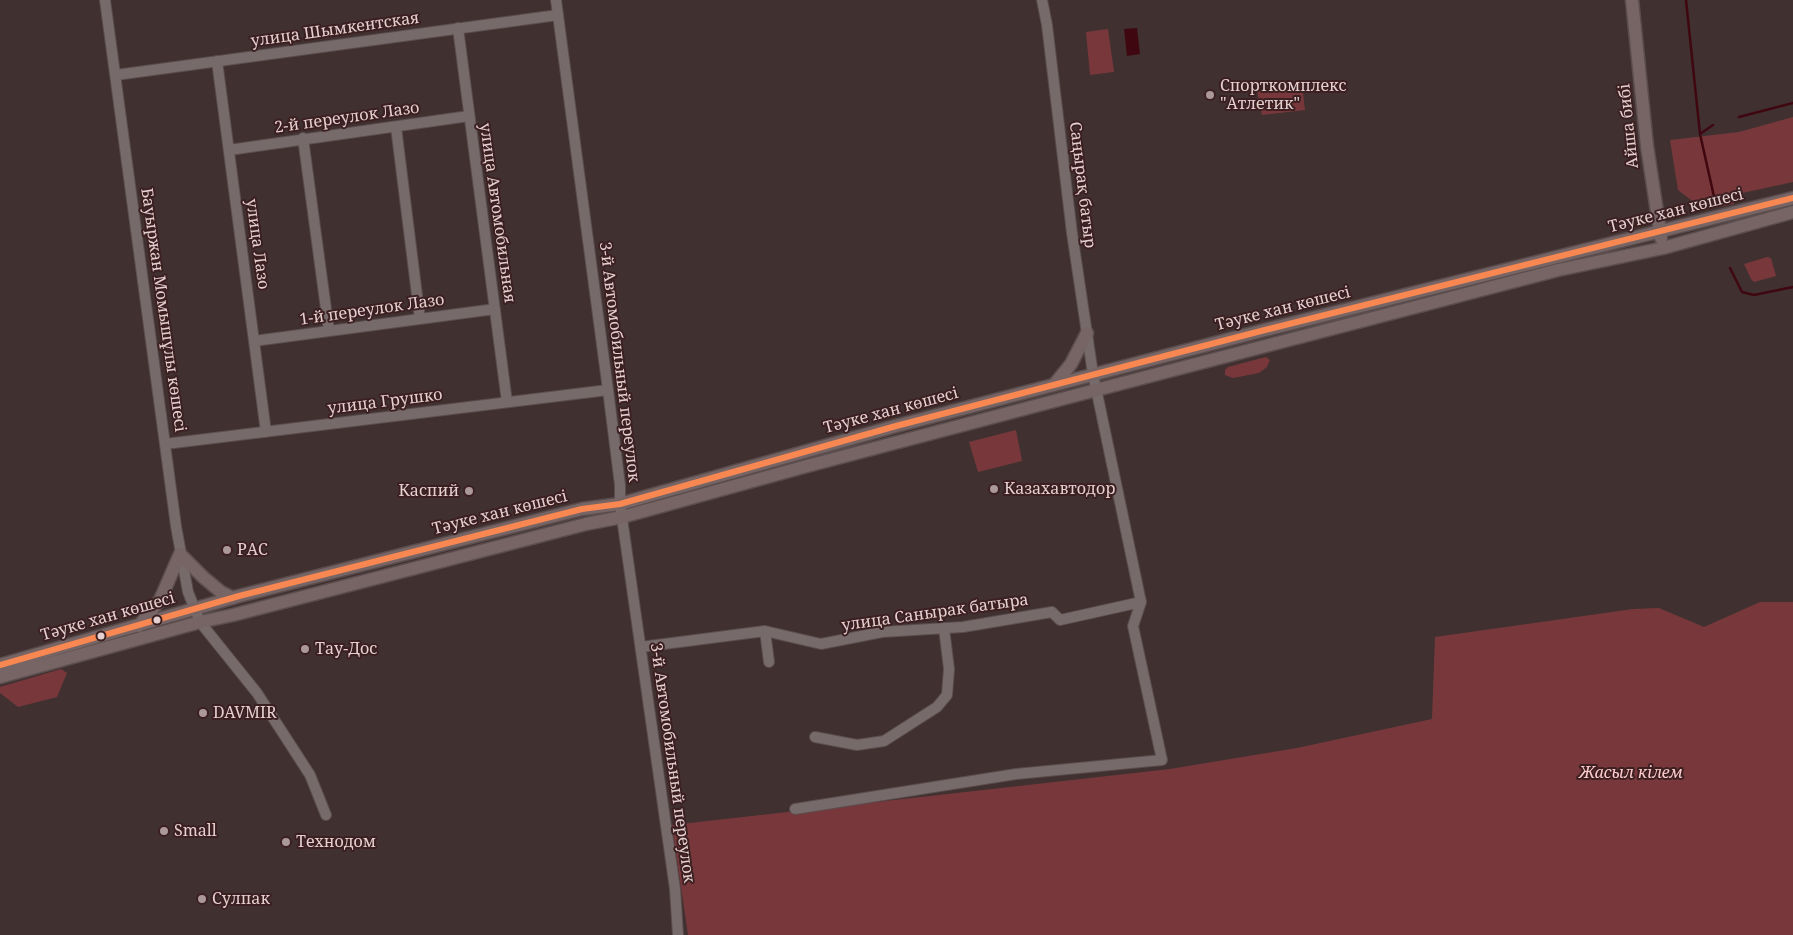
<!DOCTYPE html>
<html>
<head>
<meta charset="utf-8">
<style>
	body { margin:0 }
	canvas { display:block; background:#403030 }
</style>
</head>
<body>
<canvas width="1793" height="935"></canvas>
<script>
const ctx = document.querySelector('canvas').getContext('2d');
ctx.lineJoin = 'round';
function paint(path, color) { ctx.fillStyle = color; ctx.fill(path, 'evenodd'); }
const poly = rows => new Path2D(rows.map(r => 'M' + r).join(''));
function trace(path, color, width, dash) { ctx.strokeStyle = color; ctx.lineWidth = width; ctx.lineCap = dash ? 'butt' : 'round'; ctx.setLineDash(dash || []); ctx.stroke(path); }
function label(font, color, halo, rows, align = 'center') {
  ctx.font = font + ' "Noto Serif",serif'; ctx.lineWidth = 4; ctx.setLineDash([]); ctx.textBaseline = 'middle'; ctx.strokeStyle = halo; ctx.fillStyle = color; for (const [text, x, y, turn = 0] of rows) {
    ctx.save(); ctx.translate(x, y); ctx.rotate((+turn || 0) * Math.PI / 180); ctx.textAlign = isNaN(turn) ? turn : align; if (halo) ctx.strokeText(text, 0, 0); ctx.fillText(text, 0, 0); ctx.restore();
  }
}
paint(poly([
	[1108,29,1114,72,1090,75,1086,32],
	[1302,85,1305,110,1262,115,1257,91],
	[1793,117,1793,182,1733,195,1734,204,1704,210,1678,190,1670,140,1739,132],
	[1767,257,1771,258,1776,276,1754,282,1751,279,1744,264],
	[1266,357,1270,360,1267,367,1259,373,1233,378,1225,375,1225,370,1228,367],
	[1016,430,1022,461,978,472,969,442],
	[1760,602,1793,602,1793,935,688,935,672,825,1170,769,1297,748,1432,719,1435,637,1633,609,1659,608,1704,627],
	[61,669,67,673,57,697,18,707,0,693,0,687]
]), '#78383b');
paint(poly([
	[1137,28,1140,54,1127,56,1124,29]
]), '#3f0710');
trace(poly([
	[1686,0,1700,134],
	[1739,117,1793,103],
	[1713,125,1700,134,1715,201],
	[1730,268,1742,292,1754,295,1793,287]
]), '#3f0710', 2.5);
const minor = poly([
	[105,0,176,526,188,592,200,622,257,693,310,775,326,815],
	[556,0,608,390,620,485,620,504,675,889,678,935],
	[458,28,507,402],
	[217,61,266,432],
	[116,75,558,15],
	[396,127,420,319],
	[303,138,329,331],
	[229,150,469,116],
	[254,341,495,309],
	[165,444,608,390],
	[765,631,769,662],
	[641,647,765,631,821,644,882,632,963,627,1052,612,1060,620,1141,602],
	[815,737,857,745,884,741,937,707,947,695,949,669,944,628],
	[795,809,1016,774,1162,760,1133,626,1141,602,1093,374,1072,233,1047,25,1042,0]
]);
const major = poly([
	[1632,0,1647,146,1661,238],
	[1054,385,1071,364,1087,333],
	[139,626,160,600,180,554,203,577,221,592,233,598],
	[0,665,239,596,582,509,620,504,896,426,1261,331,1793,198],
	[0,677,200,622,233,615,586,524,622,517,807,466,1096,390,1558,270,1663,248,1793,212]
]);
trace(minor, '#5b4d4d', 12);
trace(major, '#5b4d4d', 15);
trace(minor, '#776a6a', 10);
trace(major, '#776566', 12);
trace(poly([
	[0,665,239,596,582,509,620,504,896,426,1261,331,1793,198]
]), '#f88751', 6);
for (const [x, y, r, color] of [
	[1210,95,5,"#ab9898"],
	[994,489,5,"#ab9898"],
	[469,491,5,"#ab9898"],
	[227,550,5,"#ab9898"],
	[157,620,4.5,"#e5d0d0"],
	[101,636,4.5,"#e5d0d0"],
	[305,649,5,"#ab9898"],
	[203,713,5,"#ab9898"],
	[164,831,5,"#ab9898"],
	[286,842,5,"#ab9898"],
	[202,899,5,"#ab9898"]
]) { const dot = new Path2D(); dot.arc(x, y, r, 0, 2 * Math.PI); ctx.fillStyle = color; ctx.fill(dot); trace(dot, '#3c1f20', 2); }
label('16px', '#e5d0d0', '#3c1f20', [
	["улица Шымкентская",335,30,-8],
	["2-й переулок Лазо",347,118,-8],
	["Айша бибі",1629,126,-96],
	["Саңырақ батыр",1082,185,83],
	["Тәуке хан көшесі",1676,211,-14],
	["улица Автомобильная",497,213,82],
	["улица Лазо",257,244,82],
	["Тәуке хан көшесі",1283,309,-14],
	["Бауыржан Момышұлы көшесі",163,310,82],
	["1-й переулок Лазо",372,310,-8],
	["3-й Автомобильный переулок",619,362,83],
	["улица Грушко",385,402,-7],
	["Тәуке хан көшесі",891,411,-15],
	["Тәуке хан көшесі",500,513,-14],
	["улица Санырак батыра",935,613,-8],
	["Тәуке хан көшесі",108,617,-16],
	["3-й Автомобильный переулок",672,763,82]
]);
label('16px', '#e5d0d0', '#3c1f20', [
	["Спорткомплекс",1220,86],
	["\"Атлетик\"",1220,104],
	["Казахавтодор",1004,489],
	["Каспий",459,491,"right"],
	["РАС",237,550],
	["Тау-Дос",315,649],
	["DAVMIR",213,713],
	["Small",174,831],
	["Технодом",296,842],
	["Сулпак",212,899]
], 'left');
label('italic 16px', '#fdcbcb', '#3c1f20', [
	["Жасыл кілем",1631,773]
]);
</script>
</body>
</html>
